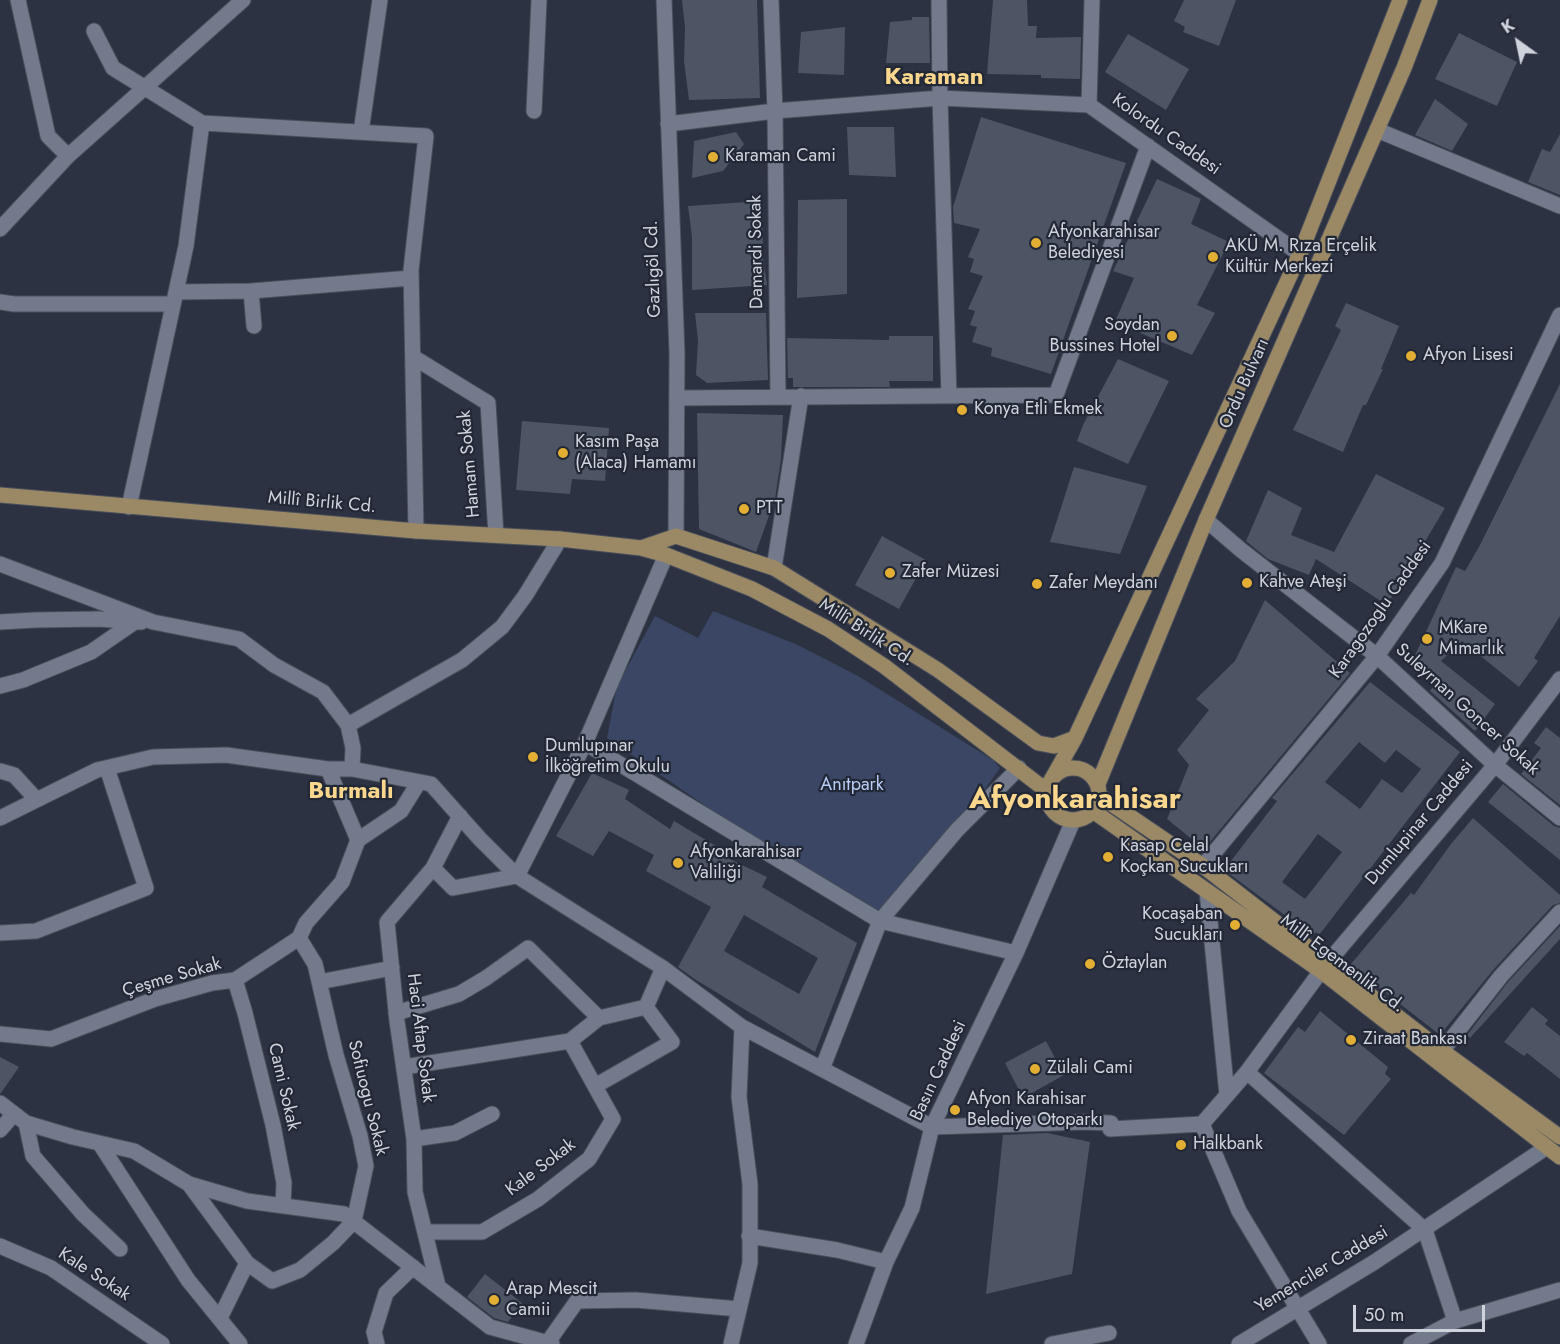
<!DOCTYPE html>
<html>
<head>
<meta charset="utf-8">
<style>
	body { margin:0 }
	#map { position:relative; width:1560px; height:1344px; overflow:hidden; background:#2c3241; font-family:Jost,sans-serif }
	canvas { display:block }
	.north { position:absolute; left:1488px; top:12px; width:60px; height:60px; -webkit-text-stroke:4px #222836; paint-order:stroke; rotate:327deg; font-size:16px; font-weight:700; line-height:24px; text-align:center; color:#cfd3dc }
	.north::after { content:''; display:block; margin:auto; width:21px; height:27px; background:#cfd3dc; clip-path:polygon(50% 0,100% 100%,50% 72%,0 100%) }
	.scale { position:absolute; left:1353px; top:1305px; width:132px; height:27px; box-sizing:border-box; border:3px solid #cfd3dc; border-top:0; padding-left:8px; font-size:18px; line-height:21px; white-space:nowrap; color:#cfd3dc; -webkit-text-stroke:4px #222836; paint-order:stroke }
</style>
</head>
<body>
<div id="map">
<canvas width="1560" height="1344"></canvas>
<div class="north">K</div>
<div class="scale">50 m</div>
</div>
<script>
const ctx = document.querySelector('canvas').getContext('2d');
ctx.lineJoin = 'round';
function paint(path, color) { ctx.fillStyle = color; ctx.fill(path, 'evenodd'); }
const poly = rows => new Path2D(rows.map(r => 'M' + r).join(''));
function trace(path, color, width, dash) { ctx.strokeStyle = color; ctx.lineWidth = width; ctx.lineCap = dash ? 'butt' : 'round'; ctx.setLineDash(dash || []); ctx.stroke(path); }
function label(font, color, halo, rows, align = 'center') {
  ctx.font = font + ' Jost,sans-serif'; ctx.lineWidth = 4.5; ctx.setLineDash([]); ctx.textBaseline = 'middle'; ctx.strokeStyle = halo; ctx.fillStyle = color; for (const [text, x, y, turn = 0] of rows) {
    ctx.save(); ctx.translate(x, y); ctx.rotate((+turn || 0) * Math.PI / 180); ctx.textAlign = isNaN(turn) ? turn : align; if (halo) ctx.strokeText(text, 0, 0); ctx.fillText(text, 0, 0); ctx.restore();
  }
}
paint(poly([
	[713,611,798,645,858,676,993,760,1000,768,983,792,878,913,732,824,607,738,617,686,655,616,698,638]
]), '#3a4663');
paint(poly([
	[682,0,757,0,760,98,689,100,684,61,685,28],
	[993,0,1027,0,1028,26,1037,26,1036,38,1081,37,1080,79,1041,78,1041,75,987,74],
	[1184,0,1236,0,1219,46,1183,32,1185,27,1174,21],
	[912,17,929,17,930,63,886,63,890,22,912,20],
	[845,27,844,75,798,73,801,32],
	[1459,33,1517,62,1497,106,1435,79],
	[1128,34,1189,69,1166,110,1105,72],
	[1435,99,1468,124,1452,151,1415,135],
	[981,117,1126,163,1051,374,991,356,992,348,972,342,977,327,970,325,975,311,968,309,983,276,970,272,974,259,968,257,980,229,954,223,953,207],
	[847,127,894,127,896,177,849,175],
	[736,132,744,144,723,171,692,178,694,141],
	[1560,134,1560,195,1528,182,1542,149,1550,152],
	[1157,179,1201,199,1191,224,1229,242,1197,305,1215,313,1192,355,1115,322,1134,278,1113,271],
	[847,199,847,294,797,298,798,200],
	[762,201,763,259,767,285,692,290,692,237,688,206],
	[1346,303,1399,326,1381,369,1383,369,1366,405,1363,405,1343,452,1293,430,1341,330,1335,326],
	[695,313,766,313,768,380,707,383,696,375,698,341],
	[889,336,933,336,933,381,889,381,890,387,793,387,793,378,788,378,787,338,889,340],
	[1118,359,1169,381,1128,464,1077,441,1083,425],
	[1560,384,1560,616,1534,658,1538,661,1519,687,1462,641,1441,661,1495,704,1475,731,1430,691,1440,678,1411,664,1456,567,1465,571,1480,545],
	[697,413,783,415,781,459,775,499,756,552,699,529],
	[522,421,609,428,605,481,572,479,570,494,516,490],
	[1074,467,1147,486,1120,554,1050,542],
	[1376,474,1445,508,1387,605,1316,559,1309,575,1268,559,1246,541,1268,490,1302,508,1291,535,1334,552],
	[882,536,926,560,899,609,855,585],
	[1265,600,1350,673,1204,849,1167,819,1189,765,1177,750,1209,710,1196,699,1235,661],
	[1370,682,1460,752,1319,935,1316,932,1313,936,1224,870,1277,801,1272,798],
	[1359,742,1385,763,1396,750,1421,769,1402,793,1382,779,1360,809,1325,782],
	[1318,834,1342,852,1305,899,1282,882],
	[1546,727,1560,738,1560,805,1521,774,1541,748,1534,743],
	[592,773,629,790,625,799,670,829,674,821,716,846,713,851,767,877,762,887,857,943,815,1052,696,980,678,967,711,907,646,871,654,855,609,831,593,856,556,836],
	[744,915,818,958,799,994,724,951],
	[1503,784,1554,826,1560,828,1560,860,1488,802],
	[1473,818,1560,895,1560,903,1553,905,1494,969,1440,1035,1350,965,1411,893,1414,895,1451,844],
	[1560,926,1560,939,1470,1038,1467,1035,1508,982],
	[1532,1007,1548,1020,1545,1024,1560,1036,1560,1079,1527,1053,1524,1056,1504,1042],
	[1320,1011,1388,1067,1385,1074,1391,1079,1344,1135,1264,1073,1298,1027,1305,1032],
	[1046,1041,1064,1075,1023,1098,1005,1063],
	[0,1057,19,1067,1,1093,0,1093],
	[1047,1133,1090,1142,1072,1274,986,1294,1003,1135],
	[485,1274,522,1303,508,1322,494,1318,467,1297]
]), '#4d5464');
const minor = poly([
	[18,0,48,136,68,156],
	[664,0,677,353,676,536],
	[771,0,775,111,778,396],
	[939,0,940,98,949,396],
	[94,31,113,68,202,123,426,136,411,270,416,531],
	[1089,105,1092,0],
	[534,111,539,0],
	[668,124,775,111,940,98,1089,105,1300,254],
	[1377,130,1560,206],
	[361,132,380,0],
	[0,229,68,156,243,0],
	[251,291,254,326],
	[176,292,251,291,411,278],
	[0,302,14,304,173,304],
	[413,357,488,403,496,535],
	[678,398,1056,395,1148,146],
	[129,507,186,246,202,123],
	[1206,520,1241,550,1377,656,1495,765,1560,818],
	[0,564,153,622,239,639,274,665,323,692,348,725,353,748,352,769],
	[774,568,801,396],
	[0,622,35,620,98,619,141,622],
	[0,686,23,680,91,652,136,621],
	[348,725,462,660,502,627,525,596,560,539],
	[585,743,880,921,1016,953],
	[0,771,14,775,36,799],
	[0,818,97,770,153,757,226,755,328,769,352,769,431,784,480,839,517,876,663,968,742,1027,932,1127,1084,1122,1111,1123],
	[358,840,401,811,419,782],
	[1203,866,1377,656,1442,563,1560,315],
	[433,868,453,888,517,876,585,743,666,555],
	[1207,891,1227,1095],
	[0,933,36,931,146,888,107,768],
	[1329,961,1495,765,1560,679],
	[235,980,245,1013,273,1125,284,1183,283,1205],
	[319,982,392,968],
	[396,1013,459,994,486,978,528,948,599,1018],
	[0,1034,51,1039,155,999,212,983,235,980,299,938,306,923,342,882,358,840,328,769],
	[1442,1051,1501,976,1560,912],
	[404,1067,570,1041,599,1018,646,1007,663,968],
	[822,1069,880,921,957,830,1019,768],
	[1247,1072,1425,1230,1455,1321],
	[595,1086,672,1042,646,1007],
	[0,1103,26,1123,73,1137,134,1151,189,1184,247,1201,344,1214,490,1327,552,1344],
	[26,1123,33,1156,83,1214,120,1249],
	[1202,1124,1239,1211,1319,1344],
	[1110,1129,1202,1124,1247,1072,1321,971],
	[0,1130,14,1114],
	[414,1139,455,1133,492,1114],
	[100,1144,188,1280,240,1344],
	[189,1184,247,1263,272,1281,300,1270,333,1243,354,1221,366,1166,360,1136,336,1055,315,964,299,938],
	[425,1232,482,1232,538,1199,589,1159,613,1119,570,1041],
	[749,1236,837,1250,886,1262],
	[0,1246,51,1268,162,1344],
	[438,1286,415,1192,414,1139,397,1021,387,922,433,868,460,816],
	[220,1318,247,1263],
	[548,1342,577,1301,636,1300,739,1309],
	[377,1344,374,1332,386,1293,413,1267],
	[731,1344,750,1263,750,1184,739,1097,742,1027],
	[856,1344,886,1262,912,1208,932,1127,1016,953,1073,821],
	[1052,1344,1109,1333],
	[1239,1344,1373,1263,1547,1147],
	[1411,1344,1455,1321,1560,1290]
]);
const major = poly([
	[0,495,416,531,560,539,641,548,666,555,752,589,828,629,884,666,1047,791],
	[641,548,676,536,774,568,938,670,1038,743,1054,746,1075,738],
	'1047 794a26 26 0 1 1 52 0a26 26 0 1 1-52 0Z',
	[1053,777,1075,738,1300,254,1400,0],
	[1098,784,1206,520,1404,68,1430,0],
	[1100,796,1203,866,1433,1044,1560,1137],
	[1093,811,1321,971,1560,1157]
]);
trace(minor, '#494e5a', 17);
trace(major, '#494e5a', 17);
trace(minor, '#737a8b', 15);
trace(major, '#9b8965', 15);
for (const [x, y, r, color] of [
	[713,157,6,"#e2af34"],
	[1036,243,6,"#e2af34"],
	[1213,257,6,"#e2af34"],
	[1172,336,6,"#e2af34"],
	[1411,356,6,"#e2af34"],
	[962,410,6,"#e2af34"],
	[563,453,6,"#e2af34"],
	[744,509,6,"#e2af34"],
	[890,573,6,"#e2af34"],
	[1247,583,6,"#e2af34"],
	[1037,584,6,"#e2af34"],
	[1427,639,6,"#e2af34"],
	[533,757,6,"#e2af34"],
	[1108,857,6,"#e2af34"],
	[678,863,6,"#e2af34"],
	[1235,925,6,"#e2af34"],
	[1090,964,6,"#e2af34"],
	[1351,1040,6,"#e2af34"],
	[1035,1069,6,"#e2af34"],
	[955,1110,6,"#e2af34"],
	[1181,1145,6,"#e2af34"],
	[494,1300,6,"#e2af34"]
]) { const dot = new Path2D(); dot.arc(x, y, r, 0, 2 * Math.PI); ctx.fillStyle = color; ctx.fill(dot); trace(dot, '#222836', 2); }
label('18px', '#cfd3dc', '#222836', [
	["Kolordu Caddesi",1166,135,35],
	["Damardi Sokak",757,252,-91],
	["Gazlıgöl Cd.",654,269,-92],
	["Ordu Bulvarı",1245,384,-66],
	["Hamam Sokak",470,464,-95],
	["Millî Birlik Cd.",322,503,5],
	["Karagozoglu Caddesi",1381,610,-55],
	["Millî Birlik Cd.",866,633,33],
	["Suleyrnan Goncer Sokak",1467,710,42],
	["Dumlupinar Caddesi",1420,823,-50],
	["Millî Egemenlik Cd.",1342,964,37],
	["Çeşme Sokak",172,978,-16],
	["Haci Aftap Sokak",420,1038,83],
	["Basın Caddesi",939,1071,-65],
	["Cami Sokak",283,1087,77],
	["Sofiuogu Sokak",367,1098,76],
	["Kale Sokak",541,1168,-37],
	["Yemenciler Caddesi",1322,1270,-31],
	["Kale Sokak",94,1275,33]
]);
label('18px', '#cfd3dc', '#222836', [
	["Karaman Cami",725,157],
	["Afyonkarahisar",1048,233],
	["Belediyesi",1048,254],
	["AKÜ M. Rıza Erçelik",1225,247],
	["Kültür Merkezi",1225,268],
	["Soydan",1160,326,"right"],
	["Bussines Hotel",1160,347,"right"],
	["Afyon Lisesi",1423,356],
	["Konya Etli Ekmek",974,410],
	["Kasım Paşa",575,443],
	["(Alaca) Hamamı",575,464],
	["PTT",756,509],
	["Zafer Müzesi",902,573],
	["Kahve Ateşi",1259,583],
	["Zafer Meydanı",1049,584],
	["MKare",1439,629],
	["Mimarlık",1439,650],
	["Dumlupınar",545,747],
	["İlköğretim Okulu",545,768],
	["Kasap Celal",1120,847],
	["Koçkan Sucukları",1120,868],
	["Afyonkarahisar",690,853],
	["Valiliği",690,874],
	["Kocaşaban",1223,915,"right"],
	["Sucukları",1223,936,"right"],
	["Öztaylan",1102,964],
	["Ziraat Bankası",1363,1040],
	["Zülali Cami",1047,1069],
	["Afyon Karahisar",967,1100],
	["Belediye Otoparkı",967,1121],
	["Halkbank",1193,1145],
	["Arap Mescit",506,1290],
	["Camii",506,1311]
], 'left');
label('18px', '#bacdf6', '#222836', [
	["Anıtpark",852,786]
]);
label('bold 24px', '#fbd78e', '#222836', [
	["Karaman",934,78],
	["Burmalı",351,792]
]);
label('bold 30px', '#fbd78e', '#222836', [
	["Afyonkarahisar",1075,801]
]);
</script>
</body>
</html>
